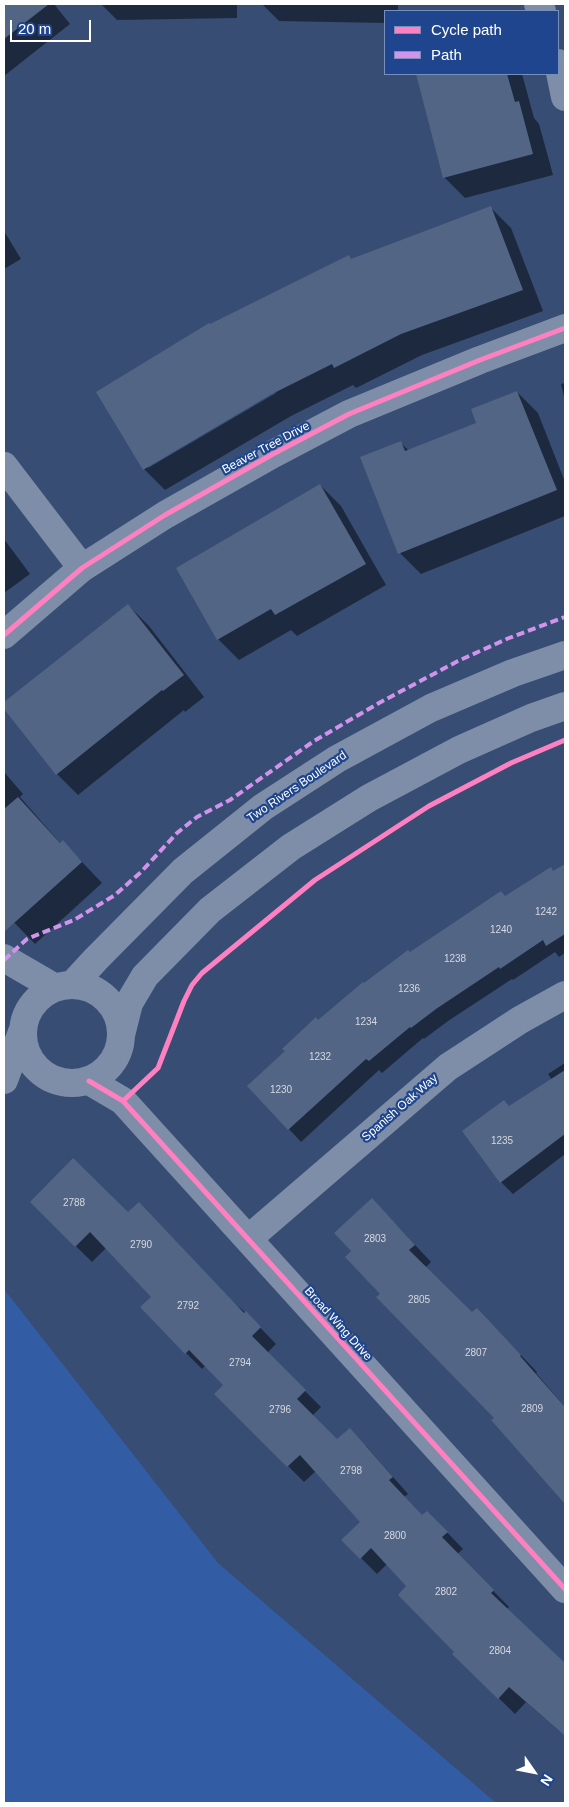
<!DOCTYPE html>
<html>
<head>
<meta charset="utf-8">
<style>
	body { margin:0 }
	#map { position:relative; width:569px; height:1807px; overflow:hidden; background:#374d74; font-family:Helvetica,sans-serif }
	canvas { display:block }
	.frame { position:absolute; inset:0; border:5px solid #fff; pointer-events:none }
	.legend { position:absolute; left:384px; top:10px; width:175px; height:65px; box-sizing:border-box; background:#1e458d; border:1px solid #788fbb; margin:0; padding:6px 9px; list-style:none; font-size:15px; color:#fff }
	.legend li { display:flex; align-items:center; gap:10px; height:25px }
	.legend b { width:25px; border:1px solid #788fbb }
	.north { position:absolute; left:509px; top:1747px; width:50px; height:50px; -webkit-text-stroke:4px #1e458d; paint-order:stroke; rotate:123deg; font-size:14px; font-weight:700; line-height:20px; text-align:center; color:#fff }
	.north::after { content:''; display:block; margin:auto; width:18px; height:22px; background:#fff; clip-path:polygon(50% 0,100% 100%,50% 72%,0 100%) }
	.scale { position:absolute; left:10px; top:20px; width:81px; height:22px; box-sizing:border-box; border:2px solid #fff; border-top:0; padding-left:6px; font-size:15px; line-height:18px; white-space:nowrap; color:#fff; -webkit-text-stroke:4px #1e458d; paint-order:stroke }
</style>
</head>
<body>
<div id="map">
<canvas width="569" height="1807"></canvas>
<div class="frame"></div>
<ul class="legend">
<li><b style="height:6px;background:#ff80c0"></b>Cycle path</li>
<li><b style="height:6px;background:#d193ec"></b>Path</li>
</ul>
<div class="north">N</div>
<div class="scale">20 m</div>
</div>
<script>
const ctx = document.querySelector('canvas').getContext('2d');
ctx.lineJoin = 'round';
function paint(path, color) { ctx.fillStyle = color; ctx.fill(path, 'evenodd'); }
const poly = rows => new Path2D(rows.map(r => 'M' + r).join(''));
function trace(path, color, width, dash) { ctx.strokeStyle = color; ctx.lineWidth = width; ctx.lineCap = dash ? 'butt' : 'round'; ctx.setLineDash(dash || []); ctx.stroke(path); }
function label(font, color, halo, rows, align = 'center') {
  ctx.font = font + ' Helvetica,sans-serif'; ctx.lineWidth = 4.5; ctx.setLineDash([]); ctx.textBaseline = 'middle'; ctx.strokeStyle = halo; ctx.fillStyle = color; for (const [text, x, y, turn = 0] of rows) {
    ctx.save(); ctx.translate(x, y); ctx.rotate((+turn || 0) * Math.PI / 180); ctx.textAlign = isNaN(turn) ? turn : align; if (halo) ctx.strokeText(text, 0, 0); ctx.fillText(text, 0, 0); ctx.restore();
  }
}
paint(poly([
	[4,1289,218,1563,496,1803,4,1803]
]), '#325ca4');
paint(poly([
	[4,4,54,4,70,24,4,76],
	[101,4,237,4,237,18,117,20],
	[262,4,398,4,398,11,385,11,385,23,279,21],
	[417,74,522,74,534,118,539,124,553,175,465,198,444,177],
	[490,207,511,228,543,311,422,355,356,388,353,385,291,416,165,490,144,469,349,257,352,260],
	[274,391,276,393,148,468,148,465],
	[4,231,21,259,4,269],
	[565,383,565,401,561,384],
	[517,392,538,413,565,482,565,516,421,574,400,553,401,443,409,451,478,423],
	[320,485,341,506,386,585,297,636,291,630,239,660,218,639],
	[4,539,30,574,4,593],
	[128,605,149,626,204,697,185,712,184,710,78,795,57,774,4,707,4,703],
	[4,772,23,794,20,797,61,844,63,842,102,883,35,944,4,912],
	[565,865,565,953,559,957,555,952,513,980,512,979,448,1021,424,1039,423,1038,382,1073,379,1070,301,1142,249,1086,318,1022,410,953,505,897],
	[565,1063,565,1154,513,1194,501,1182,510,1107,552,1080,548,1074],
	[31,1202,128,1214,246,1313,276,1344,267,1353,321,1407,312,1416,337,1441,366,1446,408,1494,404,1497,423,1517,443,1528,463,1549,457,1554,509,1607,507,1609,565,1665,565,1736,526,1702,515,1714,454,1654,456,1652,408,1586,387,1564,377,1574,361,1558,362,1522,316,1471,304,1482,216,1394,225,1385,206,1365,202,1369,186,1353,153,1297,107,1247,92,1262],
	[388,1216,431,1262,425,1268,472,1314,493,1326,537,1372,536,1373,565,1407,565,1502,496,1418,381,1294]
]), '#0007');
paint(poly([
	[4,4,49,4,4,39],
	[416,74,507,74,515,102,519,101,533,154,443,178],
	[491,206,523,290,401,334,334,368,332,364,270,395,143,470,96,392,209,323,210,324,349,255,351,259],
	[517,391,557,490,398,554,360,457,401,441,405,451,476,423,471,409],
	[320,484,366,564,275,615,271,609,217,640,176,568],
	[128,604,184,675,163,691,162,690,56,775,4,709,4,702],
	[18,797,60,843,63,840,82,862,4,932,4,809],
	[565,864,565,934,546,946,543,940,500,969,499,967,436,1009,411,1028,410,1027,369,1061,366,1059,288,1130,247,1086,285,1051,282,1049,316,1017,318,1020,363,982,364,983,408,950,410,952,501,891,505,896,551,867,553,871],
	[565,1070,565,1134,500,1183,462,1131,504,1100,509,1106],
	[73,1158,128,1212,139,1202,244,1313,246,1311,261,1327,252,1336,306,1390,297,1399,337,1439,350,1428,393,1477,389,1480,422,1515,427,1511,448,1532,442,1537,494,1590,491,1593,565,1663,565,1736,509,1687,498,1699,452,1654,454,1652,398,1595,406,1586,371,1548,360,1559,341,1540,360,1522,300,1455,287,1467,214,1394,223,1385,189,1350,185,1354,140,1307,151,1297,90,1232,75,1247,30,1202],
	[372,1198,415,1245,409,1250,472,1312,477,1308,521,1355,520,1356,565,1407,565,1504,491,1420,494,1418,376,1297,380,1294,345,1257,351,1251,334,1233]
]), '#536584');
trace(poly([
	[538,4,542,11],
	[558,63,565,97],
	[4,466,82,568],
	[4,635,82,568,165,515,273,454,349,414,480,360,565,328],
	[4,958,54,987],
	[73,984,96,959,183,871,263,807,337,759,431,708,513,673,565,655],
	'23 1034a49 49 0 1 1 98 0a49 49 0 1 1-98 0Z',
	[121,1035,129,1003,145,976,210,910,291,847,369,798,459,750,531,718,565,706],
	[4,1080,22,1032],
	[89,1081,123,1101,565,1589],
	[248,1239,448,1067,520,1020,565,995]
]), '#7e8ea8', 28);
trace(poly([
	[4,960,27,939,74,920,115,895,141,872,177,833,197,817,230,800,314,741,379,703,458,661,509,638,565,617]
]), '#d193ec', 4, [8, 4]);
trace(poly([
	[4,635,82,568,165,515,273,454,349,414,480,360,565,328],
	[89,1081,123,1101,565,1589],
	[123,1101,158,1068,184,1001,192,985,202,973,315,880,429,806,511,763,565,740]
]), '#ff80c0', 5);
label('10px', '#d4d8e0', null, [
	["1242",546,912],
	["1240",501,930],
	["1238",455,959],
	["1236",409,989],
	["1234",366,1022],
	["1232",320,1057],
	["1230",281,1090],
	["1235",502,1141],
	["2788",74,1203],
	["2803",375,1239],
	["2790",141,1245],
	["2805",419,1300],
	["2792",188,1306],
	["2807",476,1353],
	["2794",240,1363],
	["2809",532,1409],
	["2796",280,1410],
	["2798",351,1471],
	["2800",395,1536],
	["2802",446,1592],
	["2804",500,1651]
]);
label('12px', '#fff', '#1e458d', [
	["Beaver Tree Drive",266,448,-28],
	["Two Rivers Boulevard",297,787,-34],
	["Spanish Oak Way",400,1108,-41],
	["Broad Wing Drive",338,1324,48]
]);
</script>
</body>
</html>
